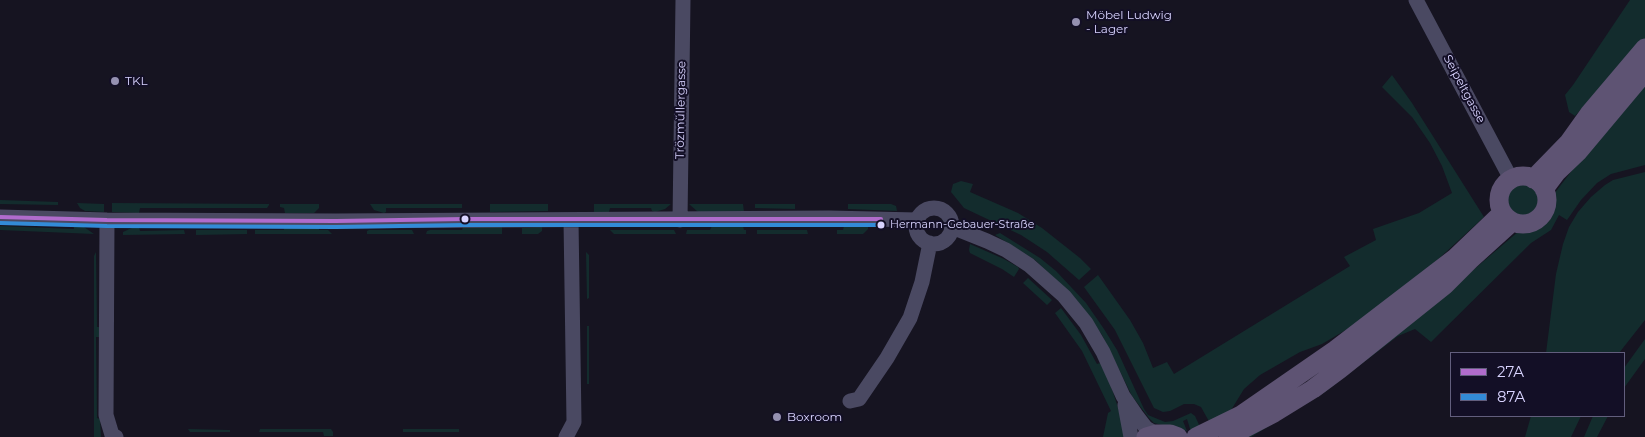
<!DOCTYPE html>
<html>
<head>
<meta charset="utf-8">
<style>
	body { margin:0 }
	#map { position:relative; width:1645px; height:437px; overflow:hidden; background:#161421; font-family:Montserrat,sans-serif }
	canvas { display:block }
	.legend { position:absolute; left:1450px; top:352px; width:175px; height:65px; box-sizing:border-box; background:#130f26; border:1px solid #625e7d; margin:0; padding:6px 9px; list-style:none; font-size:15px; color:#d9d4ff }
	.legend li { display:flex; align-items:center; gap:10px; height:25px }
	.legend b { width:25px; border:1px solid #625e7d }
</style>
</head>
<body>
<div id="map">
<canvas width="1645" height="437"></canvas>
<ul class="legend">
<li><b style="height:6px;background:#b06ccc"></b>27A</li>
<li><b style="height:6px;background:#338bd7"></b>87A</li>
</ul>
</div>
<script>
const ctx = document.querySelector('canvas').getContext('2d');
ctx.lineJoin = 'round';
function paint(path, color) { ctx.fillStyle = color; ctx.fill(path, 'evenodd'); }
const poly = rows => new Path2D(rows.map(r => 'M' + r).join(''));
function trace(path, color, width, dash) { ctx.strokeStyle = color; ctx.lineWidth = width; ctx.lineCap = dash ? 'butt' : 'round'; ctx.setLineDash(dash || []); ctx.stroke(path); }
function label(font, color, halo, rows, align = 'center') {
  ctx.font = font + ' Montserrat,sans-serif'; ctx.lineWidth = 4; ctx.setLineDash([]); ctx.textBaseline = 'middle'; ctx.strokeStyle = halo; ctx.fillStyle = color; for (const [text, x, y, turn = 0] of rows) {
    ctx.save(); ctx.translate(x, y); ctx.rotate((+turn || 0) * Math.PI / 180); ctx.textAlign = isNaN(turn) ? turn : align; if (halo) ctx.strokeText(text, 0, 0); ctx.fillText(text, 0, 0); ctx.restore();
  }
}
paint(poly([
	[1630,0,1645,0,1645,38,1575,116,1569,112,1565,95,1573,85],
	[1392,75,1412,103,1484,217,1434,263,1373,314,1322,344,1300,352,1260,375,1244,389,1228,415,1211,425,1201,407,1194,404,1184,404,1170,411,1163,412,1154,408,1115,330,1084,287,1098,275,1130,320,1143,343,1153,368,1167,362,1174,374,1350,266,1344,257,1376,240,1373,229,1419,213,1452,193,1442,166,1430,143,1412,117,1382,87],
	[1645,83,1645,165,1611,174,1597,183,1581,200,1567,220,1559,215,1551,230,1531,243,1431,342,1415,329,1398,336,1325,392,1256,434,1251,437,1240,437,1411,323,1519,231,1533,229,1544,223,1551,214,1554,205,1554,194,1583,156],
	[1645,172,1645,320,1619,353,1546,353,1556,274,1563,244,1569,227,1578,212,1591,197,1605,185,1613,180],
	[961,181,973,184,970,192,1018,213,1042,228,1080,258,1091,269,1079,280,1047,252,1021,235,964,208,951,192,953,184],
	'1506 200a17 17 0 1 1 34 0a17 17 0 1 1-34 0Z',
	[0,200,58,202,58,205,0,204],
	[77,203,104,204,104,212,85,211,80,208],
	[112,203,269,204,269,205,267,208,140,208,139,213,112,212],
	[280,204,319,204,319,208,314,213,285,213,284,208,280,207],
	[370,204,462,204,462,208,386,208,386,212,384,213,374,210],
	[490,204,548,204,548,211,490,212],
	[594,204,671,204,665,209,655,212,652,211,651,208,610,208,609,212,594,212],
	[689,204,743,204,744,212,698,212],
	[755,204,795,204,795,209,755,208],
	[848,204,891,204,896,206,897,211,848,209],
	[0,226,74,229,74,226,84,227,94,234,0,230],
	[284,226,319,227,319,230,328,230,332,234,255,234,255,230,284,230],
	[712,226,743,226,744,230,746,230,746,234,686,234,687,230,710,230],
	[844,226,868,227,868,229,863,234,837,234,837,230,843,230],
	[134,227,139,227,140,231,184,230,185,234,123,235,123,232],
	[463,227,502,227,502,234,426,234,427,231,430,230,462,230],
	[542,227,542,231,538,234,522,234,522,228],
	[196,230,247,230,247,234,196,235],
	[369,230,412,230,414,234,367,234,367,231],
	[610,230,674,230,676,234,614,234],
	[757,230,807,230,808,234,757,234],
	[1000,233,1040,258,1056,271,1086,303,1104,329,1117,350,1144,409,1148,415,1165,422,1173,421,1191,413,1195,416,1201,429,1191,432,1187,419,1183,421,1187,431,1154,423,1149,418,1132,396,1102,335,1075,298,1035,260,995,235],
	[970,244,1004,259,1018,267,1019,269,1014,277,1002,269,970,253,969,250],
	[96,252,97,327,99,327,100,337,96,337,97,418,100,419,101,437,94,437,94,256],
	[586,252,589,255,589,298,587,299],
	[1028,278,1052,300,1047,305,1023,283],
	[1061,308,1081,335,1097,364,1100,363,1109,380,1125,429,1125,437,1103,437,1108,413,1111,411,1082,351,1055,313],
	[587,326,589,326,589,384,587,384],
	[1645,339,1645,359,1624,388,1624,368],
	[1531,416,1581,416,1571,437,1525,437],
	[1593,416,1608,416,1597,437,1584,437],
	[188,429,230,430,230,432,190,432],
	[260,429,331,429,333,432,333,436,324,436,323,432,259,432],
	[403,429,459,429,459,432,403,432]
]), '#132c2d');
trace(poly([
	[1416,0,1511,179],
	'916 226a18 18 0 1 1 36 0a18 18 0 1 1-36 0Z',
	[0,217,107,220,336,221,829,218,917,220],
	[107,220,106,415,112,435,116,437],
	[680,220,683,0],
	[952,227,987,241,1006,250,1029,265,1064,296,1086,323,1103,352,1123,396,1136,415,1146,428,1156,434],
	[850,401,859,399,887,358,910,318,922,282,930,243],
	[1125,405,1131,437],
	[566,437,574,422,571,220]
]), '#4a4962', 15);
trace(poly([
	'1499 200a24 24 0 1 1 48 0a24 24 0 1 1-48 0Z',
	[1533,179,1569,142,1589,114,1645,48],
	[1544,189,1556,173,1578,152,1645,72],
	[1146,437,1156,434,1170,434,1178,437],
	[1196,437,1241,415,1335,350,1455,258,1502,213],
	[1228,437,1274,413,1313,389,1340,369,1445,285,1470,260,1512,222]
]), '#5e5373', 19);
trace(poly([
	[0,217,107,220,336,221,465,219,881,219]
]), '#b06ccc', 4);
trace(poly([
	[0,223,107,226,336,227,465,225,881,225]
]), '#338bd7', 4);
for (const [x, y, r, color] of [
	[1076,22,5,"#9591b1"],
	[115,81,5,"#9591b1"],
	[465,219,4.5,"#d9d4ff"],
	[881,225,4.5,"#d9d4ff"],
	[777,417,5,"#9591b1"]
]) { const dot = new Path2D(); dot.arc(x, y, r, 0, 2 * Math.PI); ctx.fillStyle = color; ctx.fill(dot); trace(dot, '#130f26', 2); }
label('11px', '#d9d4ff', '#130f26', [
	["Hermann-Gebauer-Straße",890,225]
], 'left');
label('12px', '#d9d4ff', '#130f26', [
	["Möbel Ludwig",1086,15],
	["- Lager",1086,29],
	["TKL",125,81],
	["Boxroom",787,417]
], 'left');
label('12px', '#d9d4ff', '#130f26', [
	["Seipeltgasse",1464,89,62],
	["Trözmüllergasse",681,110,-89]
]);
</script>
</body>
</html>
